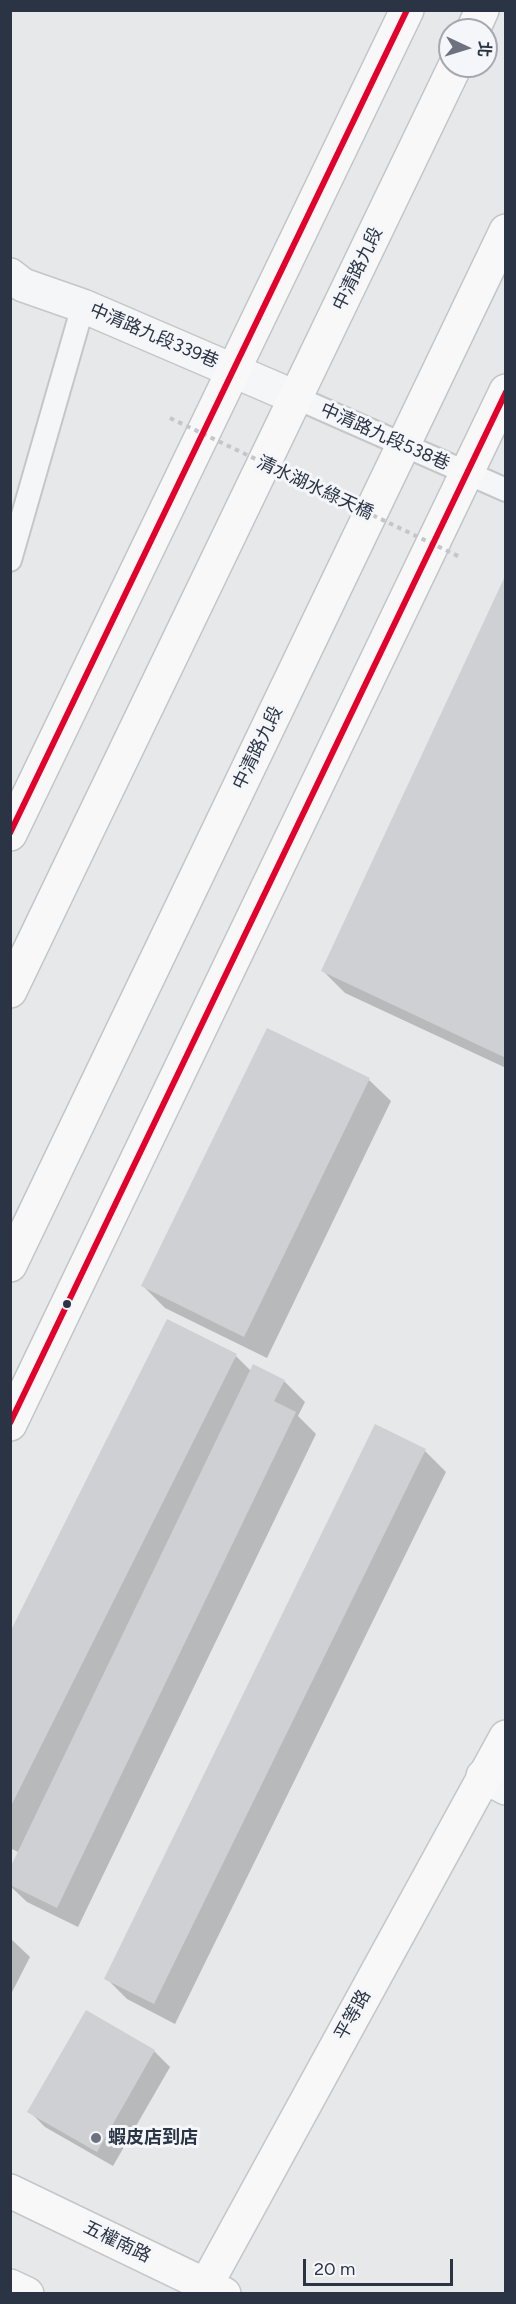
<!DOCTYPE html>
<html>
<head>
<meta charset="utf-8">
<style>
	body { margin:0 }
	#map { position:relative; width:516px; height:2304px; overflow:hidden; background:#e6e8ea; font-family:Figtree,"Noto Sans TC",sans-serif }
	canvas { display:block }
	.frame { position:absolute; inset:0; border:12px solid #2b3445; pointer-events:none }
	.north { position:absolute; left:438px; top:18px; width:60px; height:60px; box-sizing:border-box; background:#f4f6f9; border:2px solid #a4a8b1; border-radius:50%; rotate:94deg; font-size:16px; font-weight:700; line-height:24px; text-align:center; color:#2b3445 }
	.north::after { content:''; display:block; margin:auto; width:21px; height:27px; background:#6c737f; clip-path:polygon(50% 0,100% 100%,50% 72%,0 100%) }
	.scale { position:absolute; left:303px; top:2259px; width:150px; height:27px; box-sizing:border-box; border:3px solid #2b3445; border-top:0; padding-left:8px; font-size:18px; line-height:21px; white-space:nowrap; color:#2b3445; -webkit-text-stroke:4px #f4f6f9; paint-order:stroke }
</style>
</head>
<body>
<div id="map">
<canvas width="516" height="2304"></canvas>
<div class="frame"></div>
<div class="north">北</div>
<div class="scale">20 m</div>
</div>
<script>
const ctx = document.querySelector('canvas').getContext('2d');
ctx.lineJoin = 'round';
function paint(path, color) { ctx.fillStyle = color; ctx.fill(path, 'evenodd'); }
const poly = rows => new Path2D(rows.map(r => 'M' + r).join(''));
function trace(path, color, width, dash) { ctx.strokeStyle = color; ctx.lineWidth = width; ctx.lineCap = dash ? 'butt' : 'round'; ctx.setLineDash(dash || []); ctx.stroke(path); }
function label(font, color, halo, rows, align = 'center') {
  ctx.font = font + ' Figtree,"Noto Sans TC",sans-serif'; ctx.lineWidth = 6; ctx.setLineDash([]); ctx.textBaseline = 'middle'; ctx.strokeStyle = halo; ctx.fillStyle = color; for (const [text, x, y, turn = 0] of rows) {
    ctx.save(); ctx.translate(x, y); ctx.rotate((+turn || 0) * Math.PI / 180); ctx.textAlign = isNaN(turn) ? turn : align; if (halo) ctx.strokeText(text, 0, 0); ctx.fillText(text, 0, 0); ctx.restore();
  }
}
paint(poly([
	[506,577,506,1068,345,993,323,971],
	[369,1080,391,1101,267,1358,165,1308,143,1286],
	[236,1356,251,1371,284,1381,305,1402,298,1416,316,1434,78,1927,27,1902,10,1886,10,1872,20,1853,10,1848,10,1635],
	[425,1451,446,1472,175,2024,127,1999,106,1978],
	[10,1938,30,1957,10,1996],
	[154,2051,170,2067,113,2166,45,2127,29,2111]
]), '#0003');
paint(poly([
	[506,574,506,1058,321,971],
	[267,1028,370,1078,244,1337,141,1286],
	[167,1319,237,1354,10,1808,10,1632],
	[253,1364,285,1380,274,1401,296,1412,57,1908,10,1885,10,1868],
	[375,1424,426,1449,154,2004,104,1979],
	[86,2010,155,2050,97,2152,27,2112]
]), '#ced0d3');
const lane = poly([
	[297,398,506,490],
	[10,560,83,306]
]);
const street = poly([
	[10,275,23,285,83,306,297,398],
	[483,1776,506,1788]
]);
const secondary = poly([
	[10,2191,224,2294],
	[10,2286,27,2294],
	[201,2294,506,1737]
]);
const primary = poly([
	[473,30,482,10],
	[10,834,407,10],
	[10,991,455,66],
	[10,1265,506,231],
	[10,1424,506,391]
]);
trace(lane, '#c4c6c8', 26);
trace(street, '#c4c6c8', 36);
trace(secondary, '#c4c6c8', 36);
trace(primary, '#c2c5c8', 36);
trace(lane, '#f5f6f7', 22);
trace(street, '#f5f6f7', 33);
trace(secondary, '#f8f8f8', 33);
trace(primary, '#f8f8f8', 33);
trace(poly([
	[170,418,460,557]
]), '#c5c6ca', 4, [4.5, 4.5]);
trace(poly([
	[10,833,407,10],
	[10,1423,506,392]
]), '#e4002b', 6);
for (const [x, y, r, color] of [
	[67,1304,5,"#2b3445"],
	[96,2138,6,"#6c737f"]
]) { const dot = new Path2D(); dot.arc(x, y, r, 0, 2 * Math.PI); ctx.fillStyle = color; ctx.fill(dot); trace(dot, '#f4f6f9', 2); }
label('18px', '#2b3445', '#f4f6f9', [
	["中清路九段",358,269,-64],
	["中清路九段339巷",154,336,23],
	["中清路九段538巷",385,437,24],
	["清水湖水綠天橋",315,488,25],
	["中清路九段",258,748,-64],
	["平等路",353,2015,-61],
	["五權南路",117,2242,26]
]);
label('bold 18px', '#2b3445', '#f4f6f9', [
	["蝦皮店到店",108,2138]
], 'left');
</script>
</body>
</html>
